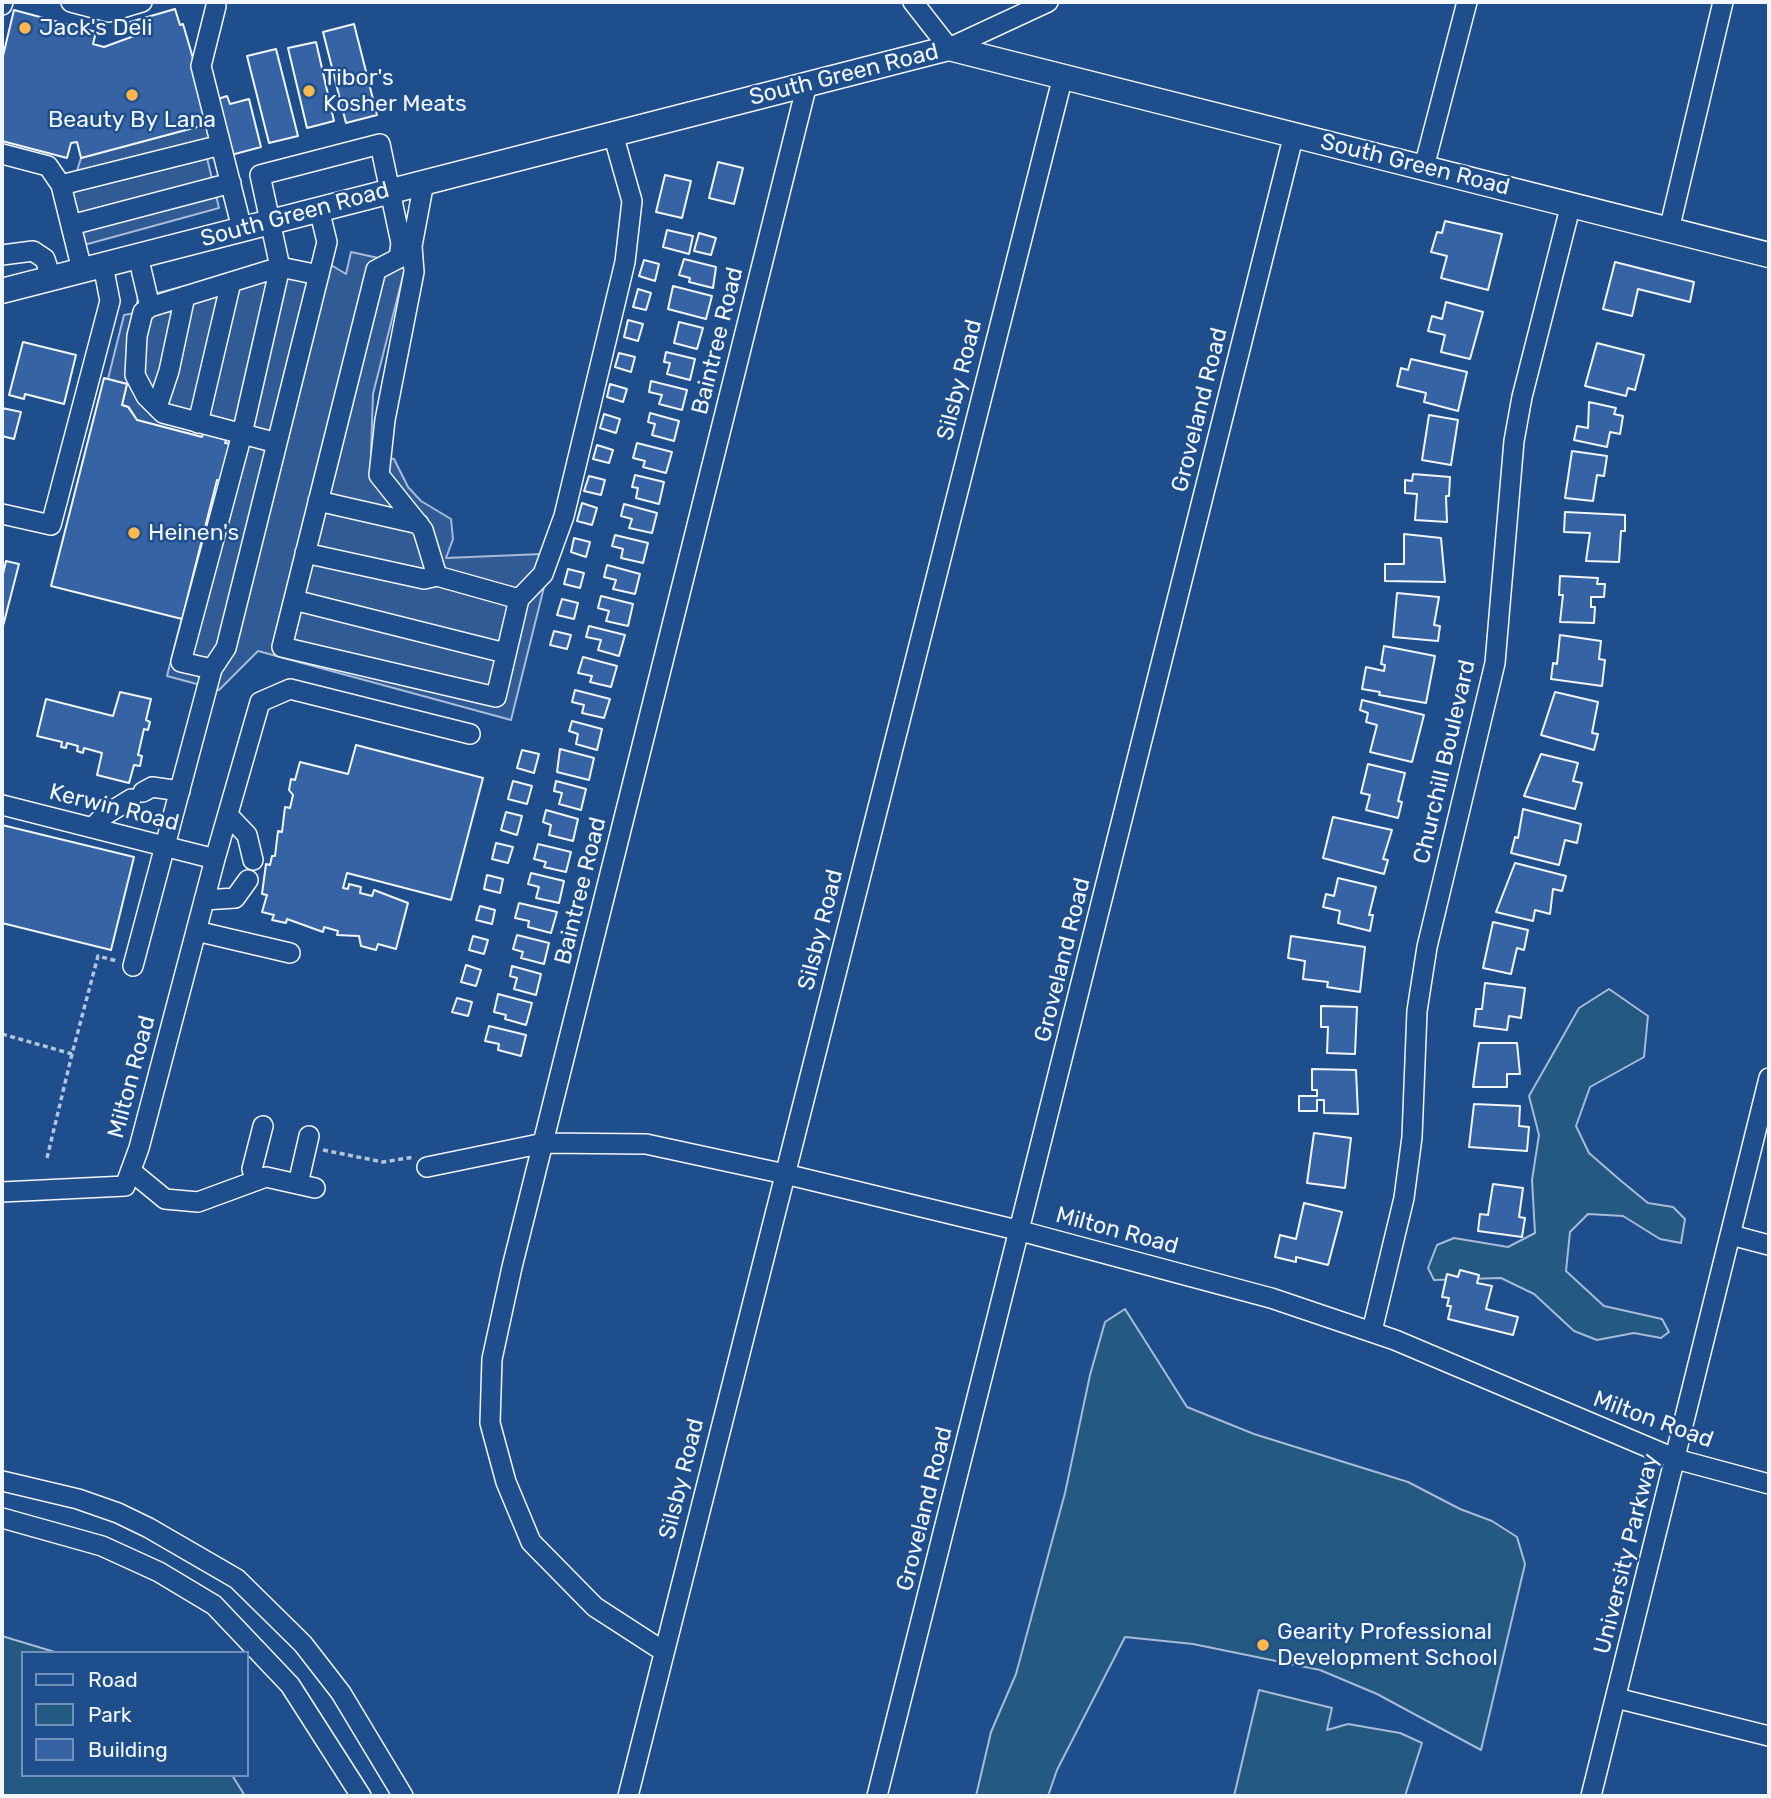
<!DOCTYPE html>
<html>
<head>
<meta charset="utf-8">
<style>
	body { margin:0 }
	#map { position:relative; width:1771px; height:1798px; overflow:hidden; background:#1f4e8c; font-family:Rubik,sans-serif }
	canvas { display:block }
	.frame { position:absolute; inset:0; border:4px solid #f2f6ff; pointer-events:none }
	.legend { position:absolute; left:21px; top:1651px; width:228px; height:126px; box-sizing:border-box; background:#1f4e8c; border:2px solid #7391ba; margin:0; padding:9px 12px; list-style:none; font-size:21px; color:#f2f6ff }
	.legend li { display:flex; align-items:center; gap:14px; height:35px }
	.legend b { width:35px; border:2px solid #7391ba }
</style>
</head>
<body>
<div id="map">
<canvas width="1771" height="1798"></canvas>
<div class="frame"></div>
<ul class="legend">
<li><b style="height:9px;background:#1f4e8c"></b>Road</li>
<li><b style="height:19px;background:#245a82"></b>Park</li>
<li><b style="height:19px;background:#3563a3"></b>Building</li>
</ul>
</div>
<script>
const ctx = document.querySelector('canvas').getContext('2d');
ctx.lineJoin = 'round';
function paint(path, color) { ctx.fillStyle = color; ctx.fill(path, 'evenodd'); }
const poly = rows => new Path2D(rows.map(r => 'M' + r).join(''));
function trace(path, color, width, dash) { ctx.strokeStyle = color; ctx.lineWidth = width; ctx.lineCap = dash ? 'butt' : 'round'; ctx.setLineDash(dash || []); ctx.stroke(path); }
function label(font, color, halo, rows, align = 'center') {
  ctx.font = font + ' Rubik,sans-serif'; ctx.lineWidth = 5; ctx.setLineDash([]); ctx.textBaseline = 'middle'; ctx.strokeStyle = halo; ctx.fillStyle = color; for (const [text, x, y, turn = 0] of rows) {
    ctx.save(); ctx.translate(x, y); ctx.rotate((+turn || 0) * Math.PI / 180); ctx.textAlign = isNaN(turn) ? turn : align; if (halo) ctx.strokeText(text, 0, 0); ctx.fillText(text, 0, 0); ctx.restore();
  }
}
const green = poly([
	[1609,989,1648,1016,1644,1057,1590,1087,1576,1126,1589,1153,1620,1180,1648,1203,1673,1207,1685,1219,1681,1243,1660,1239,1623,1216,1588,1214,1570,1232,1566,1271,1604,1306,1662,1319,1669,1332,1661,1338,1634,1333,1597,1340,1574,1331,1534,1294,1501,1278,1434,1280,1428,1268,1437,1245,1454,1238,1508,1247,1535,1233,1532,1180,1539,1135,1529,1096,1579,1008,1609,989],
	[1125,1309,1187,1407,1254,1434,1408,1482,1460,1509,1492,1521,1517,1537,1525,1564,1481,1750,1377,1694,1320,1670,1193,1644,1125,1637,1057,1770,1048,1796,976,1796,991,1732,1016,1674,1065,1493,1090,1375,1105,1322,1125,1309],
	[2,1636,58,1653,23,1653,23,1775,232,1775,245,1796,2,1796,2,1636],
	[1259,1690,1332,1708,1327,1730,1348,1724,1400,1733,1422,1743,1405,1796,1234,1796,1259,1690]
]);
paint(green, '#245a82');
trace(green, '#a8bbd7', 2);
const parking = poly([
	[212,123,207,158,219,208,84,245,71,190,81,158,212,123],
	[351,252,406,264,373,394,371,453,394,459,408,487,421,501,451,519,453,539,446,558,542,554,547,575,511,720,258,651,219,690,167,676,217,480,230,444,225,443,226,438,204,432,202,437,137,420,129,407,122,405,127,384,108,379,124,315,135,313,138,298,287,260,307,267,331,265,346,274,351,252]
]);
paint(parking, '#305b95');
trace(parking, '#a8bbd7', 2);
const building = poly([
	[175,9,180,25,183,24,212,123,81,158,77,142,71,143,67,158,2,141,2,60,14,10,96,32,93,44,104,47,134,36,130,22,175,9],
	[354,24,377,115,346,123,323,32,354,24],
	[316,42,334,121,307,128,288,48,316,42],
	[276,49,298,136,269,143,247,56,276,49],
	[227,96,230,104,249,99,261,147,231,155,218,99,227,96],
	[718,162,743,168,734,204,709,198,718,162],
	[665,175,691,181,682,218,656,212,665,175],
	[1445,221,1502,234,1488,290,1441,278,1447,256,1431,252,1437,232,1442,233,1445,221],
	[667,230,693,236,689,254,663,247,667,230],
	[699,233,716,238,711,255,694,251,699,233],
	[684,259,716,267,713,288,689,282,690,278,679,275,684,259],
	[644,260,659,264,655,281,639,276,644,260],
	[1615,262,1694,282,1690,302,1638,289,1632,316,1603,309,1615,262],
	[673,286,712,296,706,319,668,309,673,286],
	[638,289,651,293,646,310,633,307,638,289],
	[1446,302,1483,312,1470,359,1441,352,1445,335,1428,331,1432,316,1442,319,1446,302],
	[628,320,643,324,638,341,624,337,628,320],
	[679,322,703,328,697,349,674,343,679,322],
	[23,342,76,355,64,404,25,394,24,399,9,395,23,342],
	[1597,343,1644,355,1635,390,1628,388,1626,396,1585,386,1597,343],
	[666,352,695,359,690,380,667,374,670,363,664,362,666,352],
	[619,353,635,357,631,372,615,367,619,353],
	[1411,359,1467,372,1458,411,1424,402,1426,393,1397,386,1401,368,1408,370,1411,359],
	[104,378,127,384,122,405,128,407,137,420,202,437,204,432,227,437,225,443,230,444,221,481,217,480,182,619,51,586,104,378],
	[651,381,687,390,682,410,659,404,662,395,649,392,651,381],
	[610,384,627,389,623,402,607,397,610,384],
	[1589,402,1616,408,1614,414,1623,416,1620,434,1610,432,1607,447,1574,440,1577,426,1588,428,1589,402],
	[2,408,21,412,14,439,2,436,2,408],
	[650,413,679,421,674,441,652,435,655,424,648,422,650,413],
	[604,414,620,419,616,433,600,428,604,414],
	[1429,415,1458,420,1451,465,1422,460,1429,415],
	[637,443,672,452,666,473,643,467,645,461,633,458,637,443],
	[597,445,613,450,609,463,593,459,597,445],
	[1572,451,1607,456,1604,476,1597,475,1593,501,1565,498,1572,451],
	[1413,474,1450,477,1449,496,1446,496,1447,522,1415,520,1417,494,1405,493,1405,480,1412,481,1413,474],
	[635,475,664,482,659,504,636,498,638,488,632,487,635,475],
	[589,476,605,480,601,495,584,491,589,476],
	[582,503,597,508,592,525,577,521,582,503],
	[624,504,657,513,652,533,629,528,632,519,621,516,624,504],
	[1565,512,1625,515,1625,531,1621,531,1619,562,1586,561,1590,533,1564,532,1565,512],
	[1404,534,1441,538,1445,582,1385,581,1385,564,1404,564,1404,534],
	[615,535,648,543,643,563,621,558,623,549,612,546,615,535],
	[574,538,590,542,586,557,571,552,574,538],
	[6,561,19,564,2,630,2,578,6,561],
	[607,565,640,574,635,594,613,589,616,580,604,577,607,565],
	[568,569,584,573,580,588,564,584,568,569],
	[1560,576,1598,578,1597,584,1605,584,1604,597,1591,597,1591,607,1595,607,1594,623,1560,622,1563,595,1559,595,1560,576],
	[1397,593,1439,597,1434,625,1440,626,1438,641,1393,637,1397,593],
	[601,596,633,604,628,626,606,621,609,611,598,608,601,596],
	[562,599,578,603,574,619,557,615,562,599],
	[589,626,625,635,619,656,598,650,601,640,586,637,589,626],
	[554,631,571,635,567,649,550,645,554,631],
	[1560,635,1601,641,1599,659,1605,660,1602,686,1551,679,1553,663,1557,664,1560,635],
	[1384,646,1435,656,1426,703,1379,695,1380,692,1362,689,1366,667,1384,671,1385,665,1381,664,1384,646],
	[583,657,617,666,611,687,590,682,592,676,578,673,583,657],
	[575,690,610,699,604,718,582,713,584,705,572,702,575,690],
	[120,692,151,699,146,720,150,722,148,730,144,729,138,755,142,756,140,766,134,765,129,783,97,775,102,753,84,748,83,753,77,751,78,746,67,743,66,748,61,747,62,742,37,736,46,699,113,716,120,692],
	[1555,692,1598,702,1592,733,1598,734,1594,750,1541,735,1555,692],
	[1362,700,1424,715,1412,762,1370,752,1377,725,1366,722,1368,713,1360,710,1362,700],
	[572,721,602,729,597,750,576,744,578,734,569,731,572,721],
	[356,745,483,778,451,900,347,873,343,888,348,889,349,884,361,887,360,893,372,896,374,890,408,903,396,949,378,944,376,950,361,946,359,936,337,935,338,931,324,927,323,932,287,919,286,923,272,920,274,915,262,912,267,895,262,894,266,864,270,865,272,856,275,856,278,831,282,832,285,807,290,808,293,795,289,790,291,779,295,780,300,762,348,774,356,745],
	[560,749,594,758,589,780,557,772,560,749],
	[522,750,539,754,534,773,517,768,522,750],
	[1541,754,1578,763,1573,781,1582,783,1575,809,1524,796,1541,754],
	[1368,764,1405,773,1398,801,1402,802,1398,818,1366,810,1370,795,1361,793,1368,764],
	[513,781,532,786,527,804,508,799,513,781],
	[556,781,586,789,581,810,559,804,562,793,554,791,556,781],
	[1523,809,1581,824,1577,843,1565,840,1559,865,1511,853,1515,837,1518,838,1523,809],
	[546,810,578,819,573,841,549,835,551,825,543,822,546,810],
	[506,812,522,816,517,835,501,830,506,812],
	[1333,817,1392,830,1383,859,1388,860,1384,874,1323,858,1333,817],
	[2,825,134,857,111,950,2,923,2,825],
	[496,843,513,847,508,863,492,859,496,843],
	[538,844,571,852,566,872,544,867,546,862,534,859,538,844],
	[1515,863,1566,876,1562,891,1553,889,1550,914,1535,910,1533,921,1496,912,1515,863],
	[531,873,564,881,559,903,536,898,539,887,528,884,531,873],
	[487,875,503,879,500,893,484,889,487,875],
	[1338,878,1376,887,1369,915,1373,915,1370,931,1338,923,1340,911,1323,907,1326,894,1334,896,1338,878],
	[519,903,557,912,551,933,528,927,529,921,515,918,519,903],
	[480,906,495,910,492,924,476,920,480,906],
	[1493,922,1528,930,1524,950,1517,948,1511,974,1483,968,1493,922],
	[517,935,549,943,544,964,521,958,523,952,513,949,517,935],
	[473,936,488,940,484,954,469,950,473,936],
	[1291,936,1365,947,1360,992,1327,987,1328,982,1303,979,1305,961,1288,958,1291,936],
	[466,965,481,970,476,986,461,982,466,965],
	[512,966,541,974,536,995,514,989,517,978,510,976,512,966],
	[1485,983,1525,988,1521,1018,1509,1016,1507,1030,1474,1026,1476,1009,1482,1009,1485,983],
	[498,994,532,1003,526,1025,505,1019,506,1015,494,1012,498,994],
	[457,998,472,1002,468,1016,452,1012,457,998],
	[1321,1006,1357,1007,1355,1054,1327,1053,1328,1027,1321,1027,1321,1006],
	[489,1026,526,1035,521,1056,498,1050,499,1044,485,1041,489,1026],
	[1479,1043,1517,1043,1520,1074,1507,1074,1507,1087,1473,1087,1479,1043],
	[1312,1069,1356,1070,1358,1114,1324,1113,1324,1100,1317,1100,1317,1111,1299,1111,1299,1096,1317,1096,1317,1090,1312,1090,1312,1069],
	[1474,1104,1520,1106,1519,1126,1529,1127,1527,1151,1469,1147,1474,1104],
	[1314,1133,1351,1138,1345,1188,1307,1183,1314,1133],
	[1493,1184,1523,1188,1519,1217,1525,1218,1522,1237,1478,1231,1480,1214,1488,1215,1493,1184],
	[1304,1203,1342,1212,1328,1265,1296,1257,1296,1262,1275,1257,1280,1235,1296,1239,1304,1203],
	[1460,1270,1479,1275,1477,1283,1492,1286,1486,1309,1518,1317,1513,1335,1448,1319,1451,1306,1447,1306,1449,1298,1442,1297,1447,1274,1458,1277,1460,1270]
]);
paint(building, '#3563a3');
trace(building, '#f2f6ff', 2);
const minor = poly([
	[71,2,109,12,142,2],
	[913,2,949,48,1048,2],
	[2,5,3,2],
	[216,6,201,66,242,229],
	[2,154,48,166,61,185,82,270],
	[1424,167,1467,2],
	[424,182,412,246,414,272,385,420,379,475,423,530,437,576],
	[61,185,221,145],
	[71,225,231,183],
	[1669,230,1723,2],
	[2,255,33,251,45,259,51,278],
	[138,256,150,307],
	[157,407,169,371,185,296],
	[198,423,231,282],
	[277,443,163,413,146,396,135,375,137,336,143,312,150,307,280,267,319,275],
	[318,501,419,524],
	[2,514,51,525,110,301,103,265],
	[519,599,543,574,564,516,625,262,632,201,613,134],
	[294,600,505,653],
	[212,669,181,662,242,434,280,267,260,175,380,144,401,243,399,258,376,270,357,346,282,647,496,697,519,599,437,576,424,579,305,553],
	[143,792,152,787,180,791],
	[2,805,215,859],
	[228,815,247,835,253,860],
	[93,827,105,815,131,799],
	[204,900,235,898,248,880],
	[196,931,290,953],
	[133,966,212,669,226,648,327,242,319,209],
	[427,1167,544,1143,646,1144,785,1174,1021,1231,1271,1298,1395,1340,1676,1459,1769,1484],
	[131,1171,165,1199,198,1202,266,1177,315,1188],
	[256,1180,252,1169,263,1126],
	[298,1184,309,1136],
	[2,1192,125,1186,139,1148,215,859,260,702,290,689,470,734],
	[1731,1235,1769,1245],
	[1372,1331,1404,1198,1412,1137,1417,1011,1427,947,1495,663,1514,441,1522,397,1571,204],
	[2,1481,78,1499,118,1513,149,1528,237,1579,303,1644,341,1693,403,1796],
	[2,1518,102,1546,159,1572,214,1605,290,1685,361,1796],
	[663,1651,595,1607,531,1542,506,1482,490,1423,492,1359,512,1267,807,84],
	[1616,1698,1769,1736],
	[628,1796,1063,76],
	[877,1796,1294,134],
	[1591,1796,1769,1078]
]);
const major = poly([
	[2,291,949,48,1769,255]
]);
trace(minor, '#f2f6ff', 22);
trace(major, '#f2f6ff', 27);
trace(poly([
	[2,1034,72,1054,98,956,117,961],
	[323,1150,383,1162,414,1157],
	[47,1158,72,1054]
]), '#b3c4dc', 3.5, [5, 3.5]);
trace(minor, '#1f4e8c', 19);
trace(major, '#1f4e8c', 24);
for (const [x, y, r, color] of [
	[25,28,7,"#ffb74d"],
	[309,91,7,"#ffb74d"],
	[132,95,7,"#ffb74d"],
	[134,533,7,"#ffb74d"],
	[1263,1645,7,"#ffb74d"]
]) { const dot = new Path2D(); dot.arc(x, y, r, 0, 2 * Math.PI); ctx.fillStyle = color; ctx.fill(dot); trace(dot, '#1f4e8c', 2.5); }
label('23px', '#f2f6ff', '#1f4e8c', [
	["Jack's Deli",39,28],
	["Tibor's",323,78],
	["Kosher Meats",323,104],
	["Beauty By Lana",132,120,"center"],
	["Heinen's",148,533],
	["Gearity Professional",1277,1632],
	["Development School",1277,1658]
], 'left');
label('23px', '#f2f6ff', '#1f4e8c', [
	["South Green Road",844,75,-14],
	["South Green Road",1415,165,14],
	["South Green Road",295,215,-15],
	["Baintree Road",718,341,-76],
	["Silsby Road",960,380,-76],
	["Groveland Road",1200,410,-76],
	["Churchill Boulevard",1445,762,-77],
	["Kerwin Road",114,808,14],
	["Baintree Road",581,891,-76],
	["Silsby Road",821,930,-76],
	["Groveland Road",1063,960,-76],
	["Milton Road",132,1077,-75],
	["Milton Road",1117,1231,15],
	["Milton Road",1653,1420,20],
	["Silsby Road",682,1479,-76],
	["Groveland Road",925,1509,-76],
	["University Parkway",1627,1554,-76]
]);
</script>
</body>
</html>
